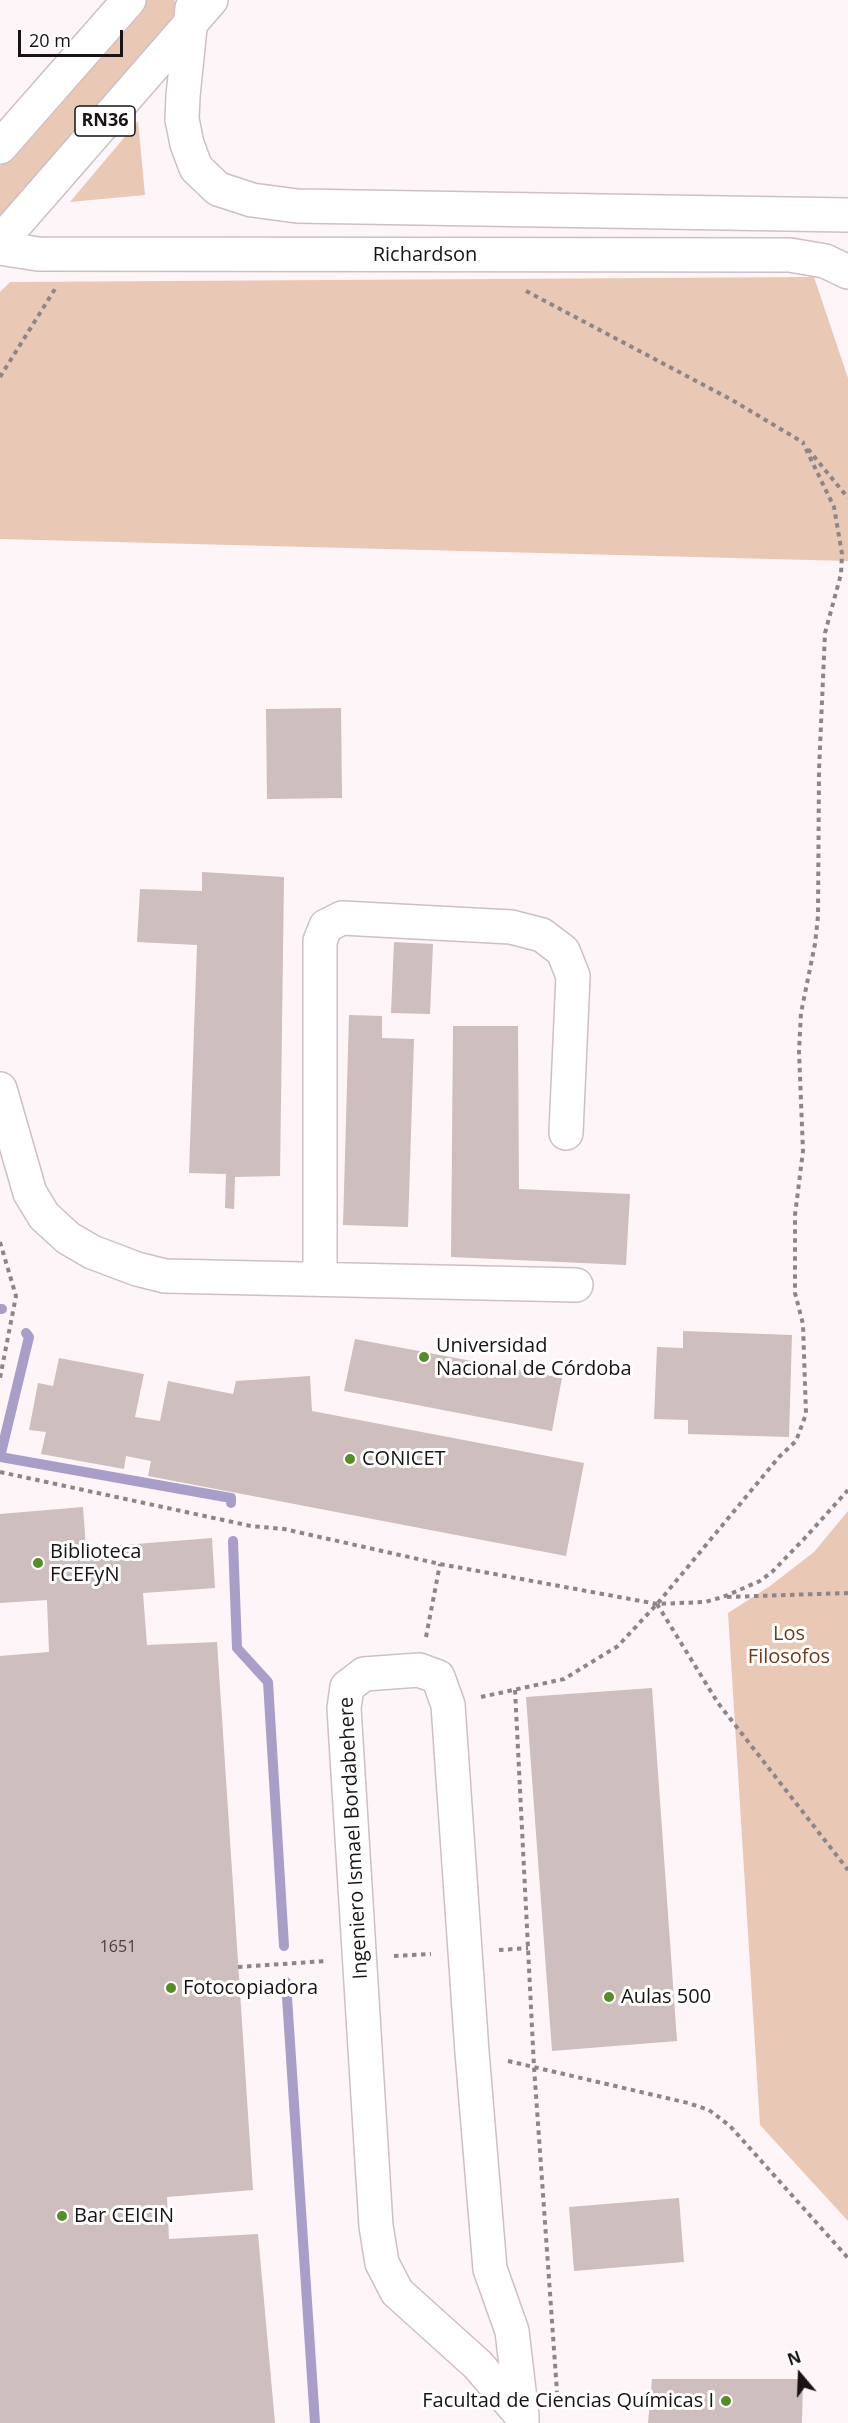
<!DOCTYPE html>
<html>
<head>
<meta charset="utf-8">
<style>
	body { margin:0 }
	#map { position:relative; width:848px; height:2423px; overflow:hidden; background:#fef5f8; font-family:"Open Sans",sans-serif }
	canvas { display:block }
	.north { position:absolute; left:770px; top:2345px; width:60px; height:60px; -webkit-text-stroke:4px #fff; paint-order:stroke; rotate:341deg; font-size:16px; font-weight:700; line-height:24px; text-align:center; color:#181315 }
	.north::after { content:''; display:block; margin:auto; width:21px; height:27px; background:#181315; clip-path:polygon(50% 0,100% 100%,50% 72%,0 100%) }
	.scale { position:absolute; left:18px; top:30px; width:105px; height:27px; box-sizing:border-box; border:3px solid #181315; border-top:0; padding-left:8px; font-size:18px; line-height:21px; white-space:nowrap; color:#181315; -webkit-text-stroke:4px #fff; paint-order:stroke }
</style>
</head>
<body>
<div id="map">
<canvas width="848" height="2423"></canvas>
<div class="north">N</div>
<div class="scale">20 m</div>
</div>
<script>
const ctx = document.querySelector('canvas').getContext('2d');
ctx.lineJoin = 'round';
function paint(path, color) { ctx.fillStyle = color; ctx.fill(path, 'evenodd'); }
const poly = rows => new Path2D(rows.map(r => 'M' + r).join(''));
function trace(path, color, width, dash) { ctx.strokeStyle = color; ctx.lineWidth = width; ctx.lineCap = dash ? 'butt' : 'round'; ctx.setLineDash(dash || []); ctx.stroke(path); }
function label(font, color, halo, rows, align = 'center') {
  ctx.font = font + ' "Open Sans",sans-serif'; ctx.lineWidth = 6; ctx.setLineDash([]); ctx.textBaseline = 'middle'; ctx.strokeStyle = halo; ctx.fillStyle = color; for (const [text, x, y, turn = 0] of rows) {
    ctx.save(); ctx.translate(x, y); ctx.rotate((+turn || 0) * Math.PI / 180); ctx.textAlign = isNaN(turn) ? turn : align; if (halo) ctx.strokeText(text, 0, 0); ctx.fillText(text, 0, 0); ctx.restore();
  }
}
paint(poly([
	[146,0,174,0,183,13,2,218,0,217,0,166],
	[138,121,145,195,70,202],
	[814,277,848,378,848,561,0,539,0,292,10,282],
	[848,1511,848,2221,760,2125,728,1613,770,1586,814,1552]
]), '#eac8b6');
trace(poly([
	[0,1309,2,1309],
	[26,1333,29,1337,0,1457,231,1498,231,1503],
	[233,1541,237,1648,268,1682,284,1946],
	[286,1982,315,2423]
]), '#a99ec8', 10);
paint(poly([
	[341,708,342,798,267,799,266,709],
	[202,872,284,877,280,1176,235,1177,234,1209,225,1208,226,1174,189,1173,197,945,137,942,140,889,202,891],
	[394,942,433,944,430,1014,391,1013],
	[349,1015,382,1016,382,1038,414,1039,408,1227,343,1225],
	[453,1026,518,1026,519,1189,630,1194,626,1265,451,1257],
	[683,1331,792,1335,789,1437,688,1434,688,1420,654,1419,657,1347,683,1348],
	[355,1339,562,1378,552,1431,344,1391],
	[59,1358,144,1374,135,1417,160,1421,168,1381,233,1394,236,1381,310,1376,312,1411,584,1463,566,1556,148,1476,151,1461,126,1456,124,1469,41,1454,46,1432,29,1430,38,1383,53,1386],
	[83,1507,86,1548,212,1538,215,1588,143,1593,147,1645,217,1642,253,2190,167,2197,169,2239,258,2234,275,2423,0,2423,0,1656,49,1652,47,1600,0,1603,0,1514],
	[652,1688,677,2041,552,2051,526,1697],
	[679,2198,684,2262,574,2271,569,2207],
	[652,2379,803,2379,802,2423,648,2423]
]), '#cebebd');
const minor = poly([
	[192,8,183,96,182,119,187,144,196,168,218,189,252,200,297,206,848,215],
	[0,248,38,254,790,255,825,261,848,272],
	[0,1089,30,1193,44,1216,68,1238,92,1252,137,1269,165,1276,576,1285],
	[320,1279,320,941,326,926,342,918,511,927,542,935,563,951,573,976,566,1133],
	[522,2416,478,2365,397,2292,382,2263,376,2226,344,1708,347,1687,364,1674,419,1670,438,1677,448,1705,472,2052,490,2269,512,2331,522,2416,522,2423]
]);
const major = poly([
	[0,147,129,0],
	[0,242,211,0]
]);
trace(minor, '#cebfc5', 36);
trace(major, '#cebfc5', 36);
trace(poly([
	[526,291,732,400,804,443],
	[0,377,55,289],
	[808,449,848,498],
	[0,1242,16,1296,0,1378],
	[0,1472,251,1526,284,1529,440,1564,657,1604,705,1602,723,1597,760,1581,772,1572,804,1539,848,1490],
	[727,1597,848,1593],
	[657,1604,718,1703,848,1870],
	[426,1637,440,1564],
	[515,1690,534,2067,557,2392],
	[481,1697,564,1679,618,1646,657,1604,779,1457,796,1441,806,1414,803,1324,795,1293,795,1215,803,1151,799,1051,801,1013,815,944,818,916,819,770,825,633,841,574,842,554,834,507,803,443],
	[499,1950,528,1948],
	[394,1956,431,1954],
	[238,1967,326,1961],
	[508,2061,688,2103,709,2110,730,2126,848,2258]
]), '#8d8688', 4, [4.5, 4.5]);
trace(minor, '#fff', 33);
trace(major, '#fff', 33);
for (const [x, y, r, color] of [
	[424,1357,6,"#568d29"],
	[350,1459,6,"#568d29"],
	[38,1563,6,"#568d29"],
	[171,1988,6,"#568d29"],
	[609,1997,6,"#568d29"],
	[62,2216,6,"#568d29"],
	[726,2401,6,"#568d29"]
]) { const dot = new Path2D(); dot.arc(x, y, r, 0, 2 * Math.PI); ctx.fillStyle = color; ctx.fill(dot); trace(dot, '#fff', 2); }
label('16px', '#463e3f', null, [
	["1651",118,1947]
]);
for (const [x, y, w] of [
	[105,121,60]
]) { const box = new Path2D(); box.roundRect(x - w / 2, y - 15, w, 30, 4.5); ctx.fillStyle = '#fff'; ctx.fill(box); trace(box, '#181315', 1.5); }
label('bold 18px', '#181315', null, [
	["RN36",105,121]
]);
label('20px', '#181315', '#fff', [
	["Richardson",425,255],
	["Ingeniero Ismael Bordabehere",354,1838,-93]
]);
label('20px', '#181315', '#fff', [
	["Universidad",436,1346],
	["Nacional de Córdoba",436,1369],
	["CONICET",362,1459],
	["Biblioteca",50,1552],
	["FCEFyN",50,1575],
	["Fotocopiadora",183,1988],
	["Aulas 500",621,1997],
	["Bar CEICIN",74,2216],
	["Facultad de Ciencias Químicas I",714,2401,"right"]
], 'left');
label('20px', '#723a19', '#fff', [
	["Los",789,1634],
	["Filosofos",789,1657]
]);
</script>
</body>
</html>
